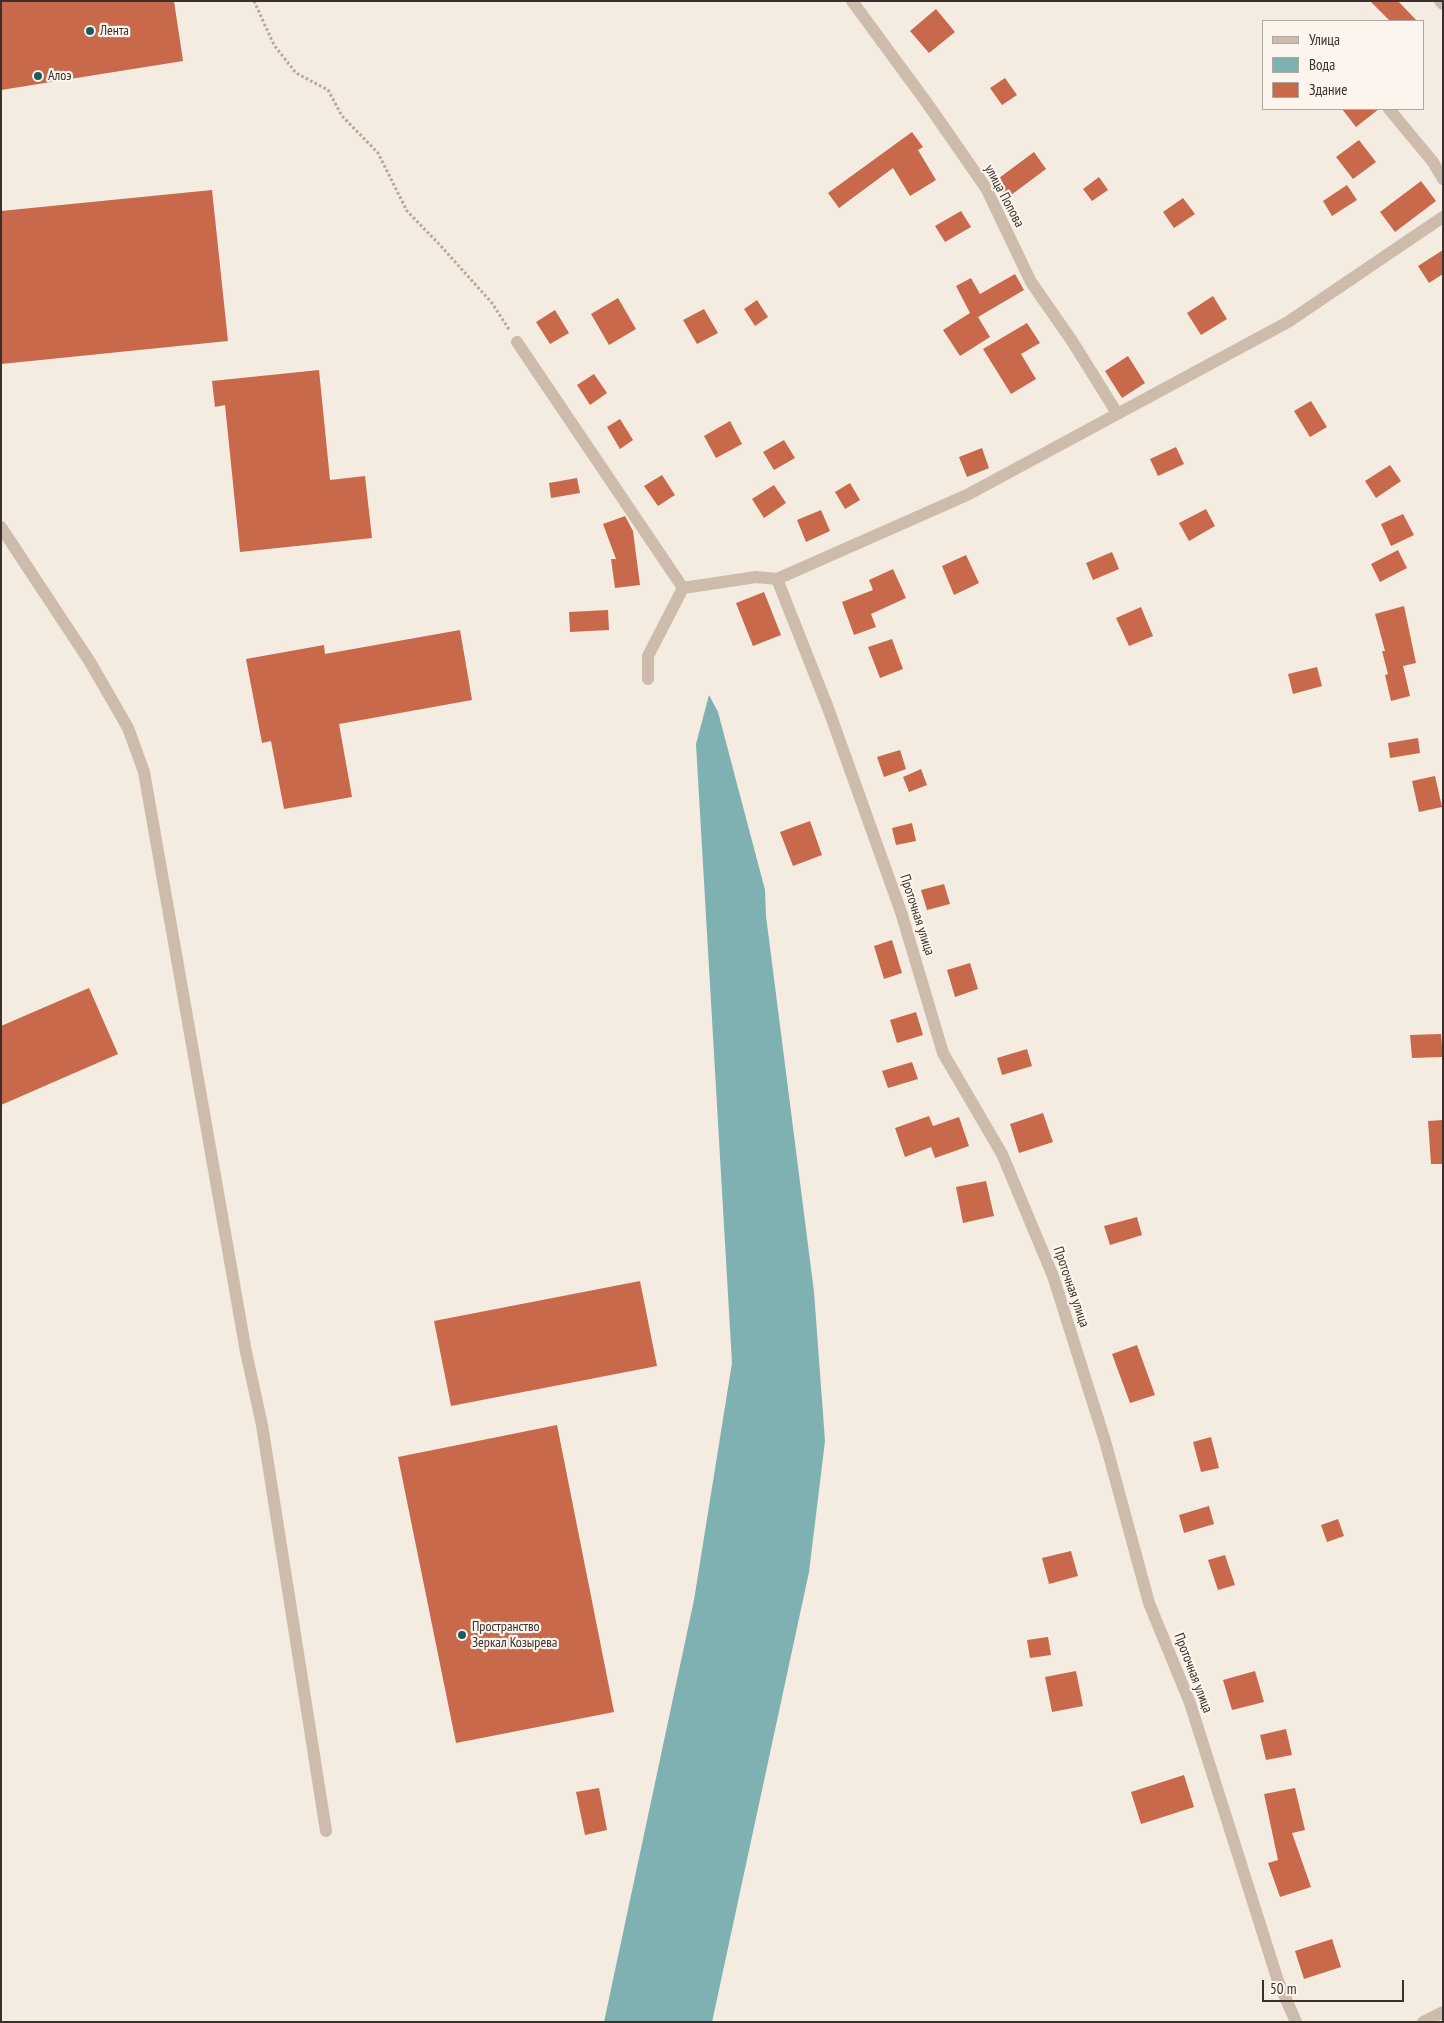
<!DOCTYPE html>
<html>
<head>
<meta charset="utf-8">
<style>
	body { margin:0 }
	#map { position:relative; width:1444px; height:2023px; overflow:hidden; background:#f4ebe1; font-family:"PT Sans Narrow",sans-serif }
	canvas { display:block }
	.frame { position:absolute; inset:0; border:2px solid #3b302b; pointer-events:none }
	.legend { position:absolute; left:1262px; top:20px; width:162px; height:90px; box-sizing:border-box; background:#fbf5ee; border:1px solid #aea6a0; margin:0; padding:6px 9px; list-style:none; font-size:15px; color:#3b302b }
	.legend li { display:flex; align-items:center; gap:10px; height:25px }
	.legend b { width:25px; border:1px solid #aea6a0 }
	.scale { position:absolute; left:1262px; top:1980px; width:142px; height:22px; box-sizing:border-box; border:2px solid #3b302b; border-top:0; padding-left:6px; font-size:15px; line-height:18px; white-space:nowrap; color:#3b302b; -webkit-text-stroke:4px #fbf5ee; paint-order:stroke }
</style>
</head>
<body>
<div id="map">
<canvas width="1444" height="2023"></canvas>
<div class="frame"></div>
<ul class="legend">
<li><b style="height:6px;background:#cdbbac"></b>Улица</li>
<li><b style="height:14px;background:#7fb0b2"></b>Вода</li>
<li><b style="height:14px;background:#c8694b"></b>Здание</li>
</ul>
<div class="scale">50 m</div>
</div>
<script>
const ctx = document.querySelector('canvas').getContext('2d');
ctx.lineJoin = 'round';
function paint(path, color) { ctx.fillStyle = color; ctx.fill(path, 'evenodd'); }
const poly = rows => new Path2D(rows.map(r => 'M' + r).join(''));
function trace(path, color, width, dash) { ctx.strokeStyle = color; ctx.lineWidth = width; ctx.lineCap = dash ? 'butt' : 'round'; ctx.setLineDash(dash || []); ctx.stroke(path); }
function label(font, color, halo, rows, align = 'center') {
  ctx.font = font + ' "PT Sans Narrow",sans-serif'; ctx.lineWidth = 4.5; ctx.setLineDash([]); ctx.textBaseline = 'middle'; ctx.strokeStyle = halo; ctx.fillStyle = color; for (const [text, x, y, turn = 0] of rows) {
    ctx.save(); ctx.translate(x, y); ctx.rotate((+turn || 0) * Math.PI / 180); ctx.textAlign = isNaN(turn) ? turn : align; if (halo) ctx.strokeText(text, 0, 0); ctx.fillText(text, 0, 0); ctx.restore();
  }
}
paint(poly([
	[709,695,718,712,765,890,766,916,814,1292,825,1441,809,1572,712,2022,604,2022,694,1600,732,1363,696,744]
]), '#7fb0b2');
paint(poly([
	[1,1,174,1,183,61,1,90],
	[1370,1,1398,1,1417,21,1390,21],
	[936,9,955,32,929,53,910,31],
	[1005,78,1017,95,1002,105,990,88],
	[1342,109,1379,109,1356,127],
	[912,132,923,147,918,150,936,180,910,196,893,168,839,208,828,193],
	[1359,140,1376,162,1353,179,1336,157],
	[1034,152,1046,169,1007,198,995,181],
	[1099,177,1108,190,1092,201,1083,189],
	[1421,181,1436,201,1395,232,1380,212],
	[1347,185,1357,200,1332,216,1323,201],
	[212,190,228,341,1,364,1,211],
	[1183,198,1195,214,1174,228,1163,212],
	[961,211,971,227,945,242,935,226],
	[1443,250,1443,274,1429,283,1418,266],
	[1015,274,1024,290,978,317,990,337,960,356,943,330,970,313,956,286,971,278,980,294],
	[1213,296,1227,319,1201,335,1187,313],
	[618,298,636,329,609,345,591,314],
	[757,300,768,317,755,326,744,309],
	[704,309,718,333,697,344,683,320],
	[555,310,569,333,550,344,536,322],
	[1027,323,1040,343,1021,354,1036,379,1011,394,983,349],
	[1128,356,1145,383,1122,398,1105,371],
	[319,370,330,480,365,476,372,538,240,552,225,405,215,407,212,381],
	[594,374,607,393,590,405,577,385],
	[1311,401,1327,427,1310,437,1294,411],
	[620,419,633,440,620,449,607,427],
	[730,421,742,444,716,458,704,436],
	[784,440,795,458,774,470,763,452],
	[1176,447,1184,464,1158,476,1150,459],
	[982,448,989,468,967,477,959,457],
	[1390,465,1401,481,1376,498,1365,481],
	[662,475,675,495,658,506,644,486],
	[577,478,580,493,551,498,549,483],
	[850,483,860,500,845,509,835,492],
	[774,485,786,503,764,518,752,499],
	[1206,509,1215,526,1189,541,1179,523],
	[821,510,830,531,806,542,797,520],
	[1403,514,1414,535,1391,546,1381,524],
	[625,516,633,531,640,585,615,588,611,559,616,559,603,524],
	[1398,550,1407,568,1380,582,1371,564],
	[1112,552,1119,569,1093,580,1086,563],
	[966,555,979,583,954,595,942,566],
	[893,569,906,598,871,614,876,627,854,635,842,602,873,590,869,580],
	[764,592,781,635,753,646,736,603],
	[1404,606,1416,663,1403,666,1410,696,1391,701,1385,675,1388,674,1382,651,1385,651,1375,614],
	[1141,607,1153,636,1129,646,1116,618],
	[608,610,609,630,570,632,569,612],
	[460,630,472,700,339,724,352,797,284,809,271,741,262,743,246,659,324,645,325,654],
	[892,639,903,669,880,678,868,647],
	[1317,667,1322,686,1293,694,1288,674],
	[1418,738,1420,753,1390,758,1388,743],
	[900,750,906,769,884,777,877,757],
	[921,769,927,785,909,792,903,777],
	[1435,776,1442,807,1419,812,1412,781],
	[810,821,822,855,793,866,780,832],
	[912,823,916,841,896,845,892,828],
	[944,884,950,904,927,910,921,890],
	[892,940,902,973,884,979,874,946],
	[970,963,978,989,955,997,947,970],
	[89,988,118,1054,1,1105,1,1026],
	[916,1012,923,1035,897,1043,890,1020],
	[1441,1034,1443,1057,1412,1058,1410,1035],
	[1027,1049,1032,1066,1002,1075,997,1058],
	[912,1062,918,1079,888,1088,882,1071],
	[1043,1113,1053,1142,1019,1153,1010,1124],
	[929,1116,933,1126,959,1117,969,1146,935,1158,931,1147,905,1157,895,1128],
	[1443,1120,1443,1164,1431,1164,1428,1121],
	[986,1181,994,1216,963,1223,956,1187],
	[1137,1217,1142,1235,1110,1245,1104,1226],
	[640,1281,657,1366,451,1406,434,1321],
	[1137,1345,1155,1395,1130,1403,1112,1354],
	[557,1425,614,1712,456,1743,398,1457],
	[1211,1437,1219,1468,1201,1472,1193,1442],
	[1209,1506,1214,1524,1184,1533,1179,1515],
	[1338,1519,1344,1536,1327,1542,1321,1525],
	[1071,1551,1078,1576,1049,1584,1042,1558],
	[1225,1555,1235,1585,1218,1590,1208,1560],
	[1048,1637,1051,1655,1030,1658,1027,1640],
	[1076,1671,1083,1706,1052,1712,1045,1677],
	[1255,1671,1264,1702,1232,1710,1223,1680],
	[1286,1729,1292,1755,1266,1760,1260,1735],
	[1184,1775,1194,1807,1141,1824,1131,1792],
	[599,1788,607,1830,585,1835,576,1792],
	[1295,1788,1305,1830,1292,1833,1311,1887,1280,1897,1268,1863,1278,1860,1264,1794],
	[1332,1939,1341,1967,1304,1979,1295,1951]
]), '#c8694b');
trace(poly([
	[254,1,274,45,296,73,328,90,342,116,378,153,407,211,440,245,492,303,510,331]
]), '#b9a596', 3, [2.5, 2.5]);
trace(poly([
	[852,1,927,103,986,188,1031,282,1072,341,1117,413],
	[1440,1,1443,4],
	[1389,109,1433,162,1443,179],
	[517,342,683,588,756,577,777,579,967,495,1288,322,1443,217],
	[1,527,90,662,128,728,144,772,246,1352,262,1425,326,1831],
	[777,579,828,708,901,912,943,1053,1002,1154,1053,1276,1105,1441,1149,1603,1190,1703,1278,1981,1296,2022],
	[648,679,648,656,683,588],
	[1423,2022,1443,2012]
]), '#cdbbac', 12);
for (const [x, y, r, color] of [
	[90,31,5,"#1f5a5e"],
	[38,76,5,"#1f5a5e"],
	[462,1635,5,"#1f5a5e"]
]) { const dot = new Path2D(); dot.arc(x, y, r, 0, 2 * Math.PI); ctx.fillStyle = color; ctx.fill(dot); trace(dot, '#fbf5ee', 2); }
label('14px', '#3b302b', '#fbf5ee', [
	["Лента",100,31],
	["Алоэ",48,76],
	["Пространство",472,1627],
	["Зеркал Козырева",472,1643]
], 'left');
label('14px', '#3b302b', '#fbf5ee', [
	["улица Попова",1004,196,62],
	["Проточная улица",917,915,72],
	["Проточная улица",1071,1287,71],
	["Проточная улица",1193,1673,69]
]);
</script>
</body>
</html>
